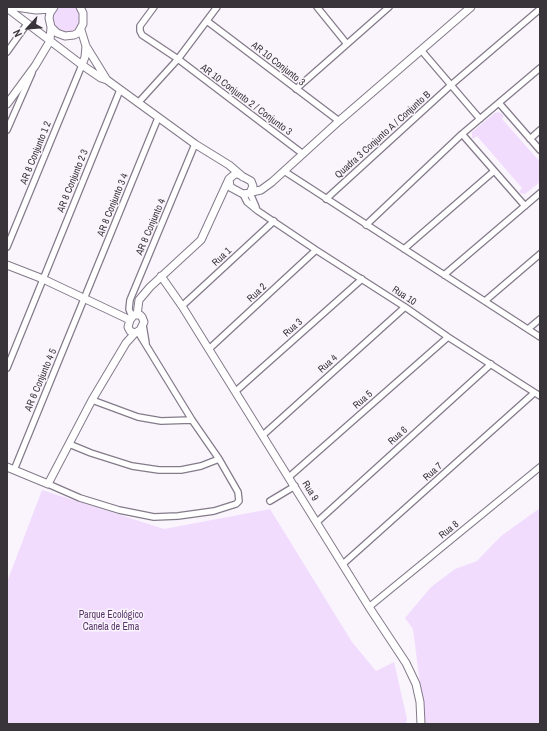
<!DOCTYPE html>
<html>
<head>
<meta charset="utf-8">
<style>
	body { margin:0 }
	#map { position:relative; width:547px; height:731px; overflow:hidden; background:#faf5fc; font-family:"Archivo Narrow",sans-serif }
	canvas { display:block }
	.frame { position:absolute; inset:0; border:8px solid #38343a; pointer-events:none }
	.north { position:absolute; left:8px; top:8px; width:40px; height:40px; -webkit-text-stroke:3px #faf5fc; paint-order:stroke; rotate:244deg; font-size:11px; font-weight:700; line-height:16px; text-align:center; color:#38343a }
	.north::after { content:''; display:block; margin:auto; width:14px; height:18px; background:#38343a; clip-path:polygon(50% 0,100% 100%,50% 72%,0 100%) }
</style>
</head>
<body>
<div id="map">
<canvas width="547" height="731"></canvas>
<div class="frame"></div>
<div class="north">N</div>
</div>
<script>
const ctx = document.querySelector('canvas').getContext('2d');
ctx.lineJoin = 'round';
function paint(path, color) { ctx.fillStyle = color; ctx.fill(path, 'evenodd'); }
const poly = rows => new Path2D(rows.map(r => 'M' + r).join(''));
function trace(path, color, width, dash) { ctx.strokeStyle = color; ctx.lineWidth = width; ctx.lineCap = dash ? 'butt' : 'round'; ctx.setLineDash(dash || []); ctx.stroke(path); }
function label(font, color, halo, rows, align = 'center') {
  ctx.font = font + ' "Archivo Narrow",sans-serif'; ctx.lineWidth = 3; ctx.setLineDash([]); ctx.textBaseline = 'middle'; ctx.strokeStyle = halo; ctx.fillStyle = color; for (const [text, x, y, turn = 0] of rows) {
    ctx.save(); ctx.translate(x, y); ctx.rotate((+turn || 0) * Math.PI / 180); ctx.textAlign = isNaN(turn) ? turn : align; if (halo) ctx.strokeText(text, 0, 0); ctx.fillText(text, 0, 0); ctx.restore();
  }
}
paint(poly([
	[56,7,77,7,82,18,77,30,65,34,54,27,52,14],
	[498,112,502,114,504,116,502,119,540,162,540,182,525,194,520,193,519,192,522,188,477,136,473,139,472,137,472,132,495,113],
	[42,490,164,529,270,509,352,642,376,671,394,662,407,719,406,724,7,724,7,582],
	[540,508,540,724,425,724,413,629,405,618,431,587,455,569,477,561,501,536]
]), '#f1dcfe');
const minor = poly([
	[154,7,140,26,140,31,142,35,178,59,303,154],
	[317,7,347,44],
	[207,21,339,121],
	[421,50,480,119],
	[7,52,27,24],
	[296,89,389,7],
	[138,103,178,59,217,7],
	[499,103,540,150],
	[7,130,32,73],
	[462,134,525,206],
	[530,139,540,130],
	[284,171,540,337],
	[250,193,256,207],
	[243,194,247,202,258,211,316,250,405,307,448,337,540,396],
	[326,199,451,85,540,9],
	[366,225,462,134,540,68],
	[7,247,82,65],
	[404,249,494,171],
	[444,275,540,193],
	[485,301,540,254],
	[182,306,274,221],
	[132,317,129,309,130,300,195,144],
	[143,325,146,343],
	[528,329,540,319],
	[209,349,316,250],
	[7,368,120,90],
	[236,391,362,279],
	[92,400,138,417,161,421,192,420],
	[263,435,405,307],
	[69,444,91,453,132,466,159,470,181,470,201,466,219,459],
	[14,470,158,118],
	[289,477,448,337],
	[48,484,80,498,119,510,154,517,178,516,214,511,236,504,239,501,238,492,219,459,192,420,138,332],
	[270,501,295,486],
	[317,522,491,364],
	[343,564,534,393],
	[369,607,540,467]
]);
const tertiary = poly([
	[16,7,36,10,52,9],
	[54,7,50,13,49,18,51,27,57,33,65,36,74,35,78,33,83,24,83,13,80,7],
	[7,8,82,65,101,78,107,80,195,144,229,165,243,177],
	[81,30,86,46,107,80],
	[82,65,85,57,86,46],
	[7,104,35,66,50,41,51,27],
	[235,174,238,174,251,181,253,186,250,193,243,194,230,187,229,179,235,174],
	[252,192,261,190,272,182,339,121,471,7],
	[7,265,43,279,130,320],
	[161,276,182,306,369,607,406,663,416,684,420,702,421,724],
	[134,315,140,315,142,317,144,322,140,330,135,333,130,331,128,327,130,320,134,315],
	[137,315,139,300,150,287,201,240,229,179],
	[7,467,48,484,92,400,126,343,135,333]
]);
trace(minor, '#847a8a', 8);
trace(tertiary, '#847a8a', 9);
trace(minor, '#fff', 5.5);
trace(tertiary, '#fff', 7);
label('10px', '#38343a', '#faf5fc', [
	["AR 10 Conjunto 3",278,64,38],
	["AR 10 Conjunto 2 / Conjunto 3",246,100,37],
	["Quadra 3 Conjunto A / Conjunto B",383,135,-42],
	["AR 8 Conjunto 1 2",36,153,-68],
	["AR 8 Conjunto 2 3",73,181,-68],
	["AR 8 Conjunto 3 4",113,205,-68],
	["AR 8 Conjunto 4",151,227,-67],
	["Rua 1",222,257,-43],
	["Rua 2",257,293,-43],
	["Rua 10",404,296,33],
	["Rua 3",293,328,-42],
	["Rua 4",328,364,-42],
	["AR 6 Conjunto 4 5",41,380,-67],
	["Rua 5",363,400,-41],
	["Rua 6",398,436,-42],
	["Rua 7",433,472,-42],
	["Rua 9",310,491,58],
	["Rua 8",449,530,-39]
]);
label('10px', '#57356a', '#faf5fc', [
	["Parque Ecológico",111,615],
	["Canela de Ema",111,627]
]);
</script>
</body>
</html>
